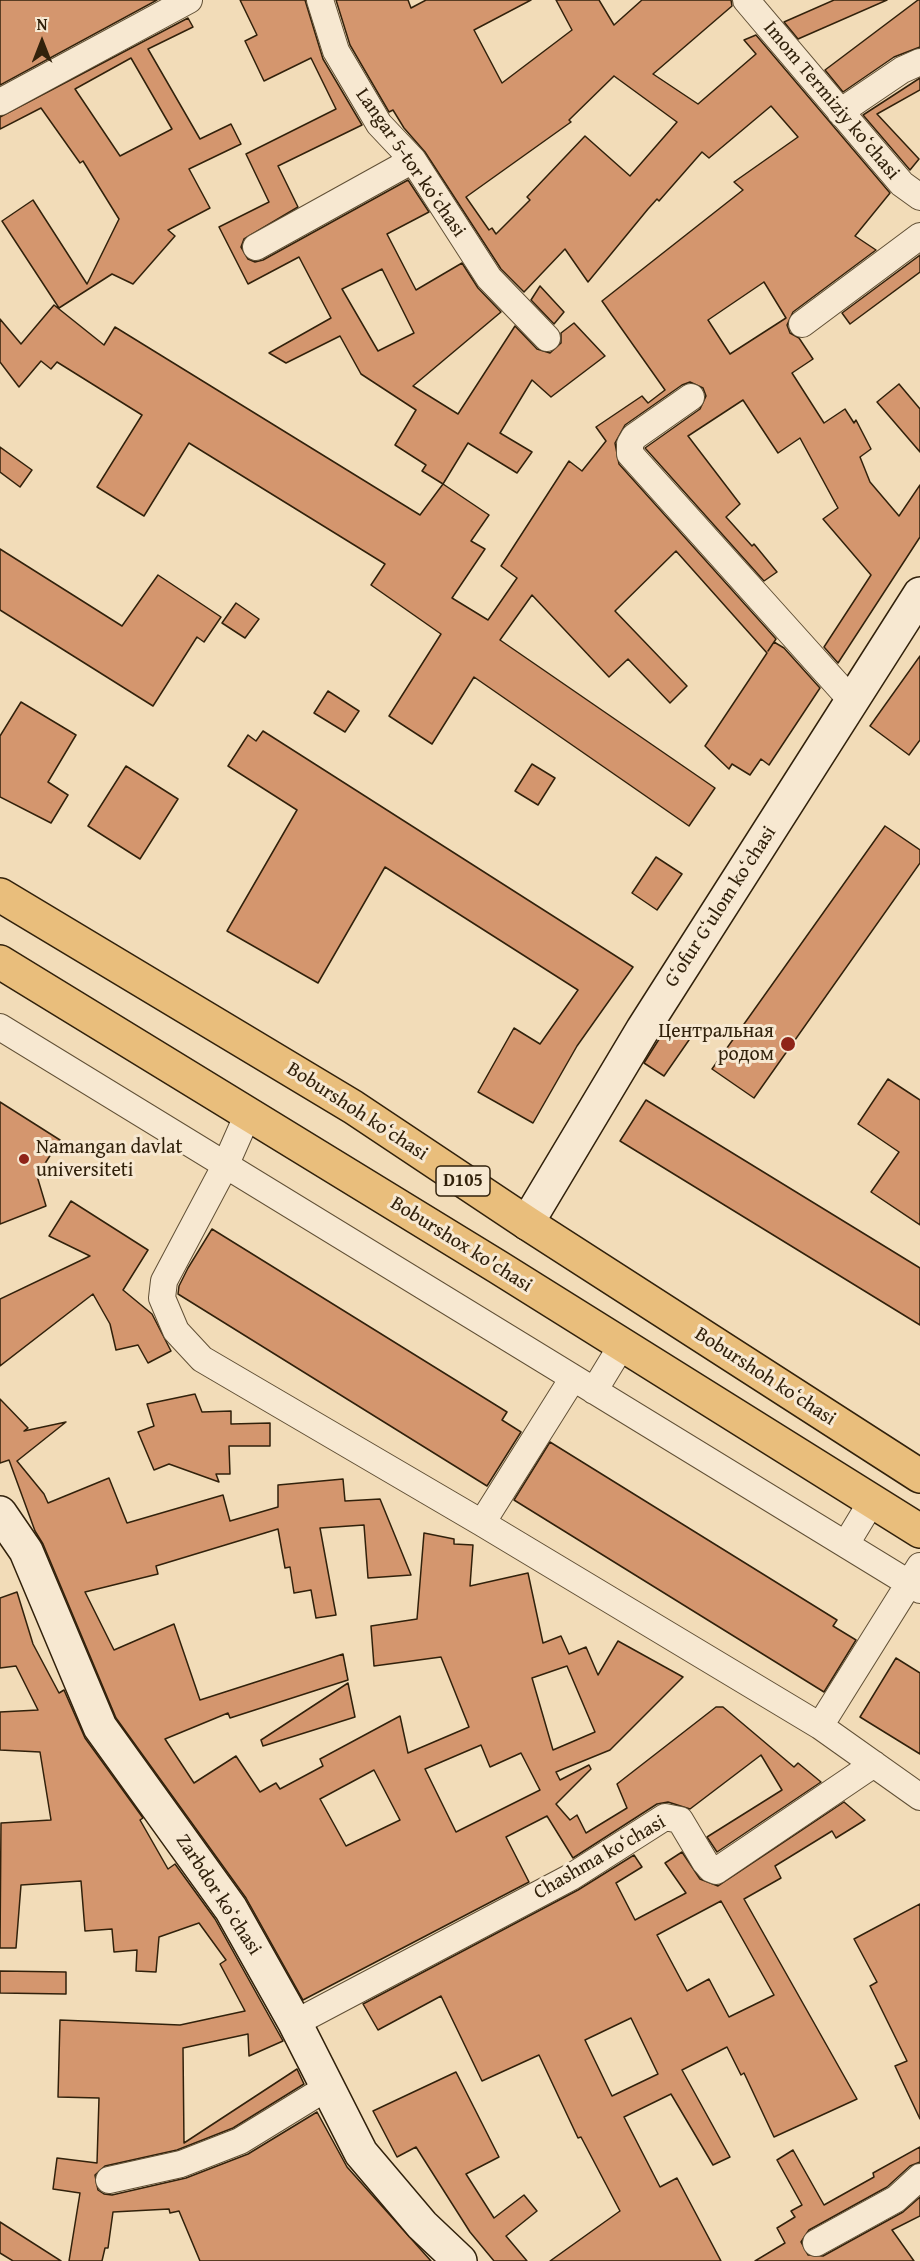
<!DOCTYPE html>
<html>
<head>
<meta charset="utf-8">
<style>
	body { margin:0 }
	#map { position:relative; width:920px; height:2261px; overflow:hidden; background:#f2dcb8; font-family:"Gentium Book Plus",serif }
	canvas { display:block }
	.north { position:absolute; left:12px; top:12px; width:60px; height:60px; -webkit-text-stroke:4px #f7e8d1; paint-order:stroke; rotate:0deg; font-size:16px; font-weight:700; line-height:24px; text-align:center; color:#31210b }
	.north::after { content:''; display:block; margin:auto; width:21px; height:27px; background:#31210b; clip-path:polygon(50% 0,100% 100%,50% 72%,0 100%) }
</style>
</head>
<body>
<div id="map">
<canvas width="920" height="2261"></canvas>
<div class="north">N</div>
</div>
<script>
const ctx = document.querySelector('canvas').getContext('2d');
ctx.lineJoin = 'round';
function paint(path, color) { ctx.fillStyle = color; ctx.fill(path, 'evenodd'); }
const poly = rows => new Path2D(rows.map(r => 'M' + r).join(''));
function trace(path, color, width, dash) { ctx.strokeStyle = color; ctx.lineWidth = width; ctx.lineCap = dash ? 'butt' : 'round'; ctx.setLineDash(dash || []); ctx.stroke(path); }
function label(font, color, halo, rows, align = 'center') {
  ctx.font = font + ' "Gentium Book Plus",serif'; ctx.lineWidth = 6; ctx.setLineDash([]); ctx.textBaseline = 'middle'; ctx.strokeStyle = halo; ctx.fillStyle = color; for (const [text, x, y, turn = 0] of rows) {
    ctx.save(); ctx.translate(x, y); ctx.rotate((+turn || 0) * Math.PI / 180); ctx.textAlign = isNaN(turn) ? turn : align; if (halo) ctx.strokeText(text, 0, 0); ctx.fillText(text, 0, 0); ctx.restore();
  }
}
const building = poly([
	[0,0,157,0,0,85,0,0],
	[240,0,305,0,323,59,362,125,278,166,298,207,244,239,241,247,248,259,255,262,263,260,408,180,429,212,387,234,416,290,462,263,478,288,501,312,413,386,458,414,515,326,537,349,550,353,561,343,561,333,574,323,605,356,551,397,532,380,500,433,532,452,517,473,468,443,443,484,422,471,426,465,395,445,416,410,361,374,340,336,286,363,269,353,331,318,299,257,248,284,219,227,269,202,246,154,336,109,311,58,264,81,245,41,257,35,240,0],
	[382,269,414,333,378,351,342,289,382,269],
	[336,0,408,0,411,8,426,0,531,0,474,30,502,83,572,30,556,0,599,0,614,25,642,0,731,0,732,6,653,74,698,104,756,54,744,40,756,35,890,193,855,236,876,250,793,312,787,325,790,333,799,338,813,359,792,373,824,423,845,409,854,423,856,420,871,449,860,457,870,482,899,516,920,485,920,537,838,663,824,647,871,575,823,519,838,508,800,438,778,453,743,400,688,436,740,504,726,517,752,546,754,544,777,572,764,581,645,448,700,409,706,396,703,388,690,382,682,385,625,425,615,443,619,464,776,639,768,651,774,642,784,648,820,688,769,765,761,759,750,775,732,764,729,769,705,746,767,653,676,551,615,611,687,686,670,703,628,659,609,677,532,595,500,640,715,788,689,826,474,677,432,744,389,716,441,634,371,585,385,564,189,443,144,516,97,487,142,415,57,362,51,369,41,361,19,387,0,362,0,319,21,344,54,305,104,345,115,327,420,515,443,484,489,515,471,541,485,549,452,598,488,620,517,578,501,566,569,461,582,471,606,441,596,427,642,396,648,403,665,390,602,301,743,190,734,182,798,137,771,106,709,158,702,152,659,201,657,199,648,209,588,282,565,249,524,292,501,269,425,152,404,128,393,110,389,112,350,45,336,0],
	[614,76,677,122,630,176,585,136,527,197,530,200,496,234,492,228,489,230,466,197,571,122,569,120,614,76],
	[764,282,786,318,730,354,708,320,764,282],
	[834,0,887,0,798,39,784,22,834,0],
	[918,0,920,0,920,47,894,57,843,92,825,70,918,0],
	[188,18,193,27,148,49,200,139,231,124,241,144,189,169,210,208,168,230,175,236,133,284,112,274,59,308,2,221,33,200,87,284,119,219,83,161,80,163,41,108,0,129,0,117,188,18],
	[131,58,172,129,120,156,75,89,131,58],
	[920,78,920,90,877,114,919,159,910,170,863,115,920,78],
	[920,255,920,272,850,324,842,313,920,255],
	[540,286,564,312,554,324,531,300,540,286],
	[899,384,920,409,920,452,877,402,899,384],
	[0,447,32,470,20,487,0,472,0,447],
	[0,549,122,626,158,575,221,617,204,642,197,637,153,706,0,610,0,549],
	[236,603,259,619,245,638,222,623,236,603],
	[920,656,920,740,909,755,870,726,920,656],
	[328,691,359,711,345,732,314,713,328,691],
	[21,702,76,735,48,782,68,795,51,823,0,797,0,736,21,702],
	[263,731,633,967,577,1046,533,1123,478,1092,514,1028,540,1044,578,990,385,867,318,983,227,931,297,810,228,766,248,735,256,741,263,731],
	[532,764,555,778,538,805,515,791,532,764],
	[126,766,178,799,140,859,88,826,126,766],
	[885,826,920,850,920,863,754,1098,712,1069,885,826],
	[656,857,682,874,657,910,632,893,656,857],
	[668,1025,689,1040,664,1076,644,1063,668,1025],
	[888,1079,920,1100,920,1225,871,1192,899,1152,858,1124,888,1079],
	[646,1100,920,1268,920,1325,620,1141,646,1100],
	[0,1102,60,1140,37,1176,46,1206,0,1224,0,1102],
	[71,1201,148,1250,123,1290,152,1314,171,1351,148,1363,138,1345,116,1350,110,1324,93,1294,0,1366,0,1299,90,1256,49,1236,71,1201],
	[212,1229,507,1412,502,1420,521,1432,487,1486,178,1294,179,1286,188,1268,212,1229],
	[195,1394,202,1412,231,1411,231,1424,270,1423,270,1446,229,1446,230,1474,216,1474,219,1482,169,1464,154,1470,138,1432,154,1426,147,1404,195,1394],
	[0,1399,28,1428,24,1431,66,1422,17,1461,44,1494,48,1503,109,1478,127,1523,223,1495,230,1521,278,1507,278,1485,343,1479,345,1501,380,1499,411,1575,368,1578,364,1525,320,1528,336,1615,316,1618,311,1590,294,1593,290,1567,285,1568,278,1529,156,1566,158,1574,85,1592,114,1650,174,1624,200,1700,343,1654,348,1680,230,1718,228,1713,165,1739,194,1783,236,1756,260,1792,276,1783,280,1789,323,1766,320,1759,400,1716,408,1753,469,1727,441,1657,374,1666,371,1626,417,1619,424,1533,454,1539,454,1544,473,1545,470,1586,528,1573,543,1643,561,1636,569,1654,586,1647,598,1675,618,1641,683,1677,610,1750,556,1772,560,1780,589,1765,591,1769,556,1804,570,1820,577,1815,586,1833,627,1808,617,1784,716,1707,723,1707,794,1767,798,1763,821,1782,717,1852,707,1837,782,1790,761,1755,690,1809,668,1802,657,1804,573,1858,547,1816,506,1837,529,1882,303,2000,246,1898,116,1718,43,1544,35,1531,9,1460,0,1463,0,1399],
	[567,1666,595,1732,553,1750,532,1678,567,1666],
	[481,1745,490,1767,521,1753,540,1790,456,1832,425,1769,481,1745],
	[374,1770,400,1820,346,1846,320,1799,374,1770],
	[550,1442,837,1620,833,1626,856,1640,824,1692,514,1500,550,1442],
	[17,1592,33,1644,59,1693,64,1690,85,1738,143,1818,140,1820,168,1869,175,1864,215,1919,283,2041,249,2056,248,2034,183,2048,184,2143,297,2069,304,2084,233,2128,177,2150,105,2166,95,2175,98,2190,104,2194,112,2195,186,2178,248,2154,317,2112,347,2167,431,2261,200,2261,179,2211,170,2213,169,2209,113,2212,108,2248,105,2248,102,2261,69,2261,80,2193,53,2189,57,2158,97,2163,99,2098,58,2097,60,2020,180,2025,245,2011,220,1964,226,1960,199,1923,159,1937,156,1972,136,1971,137,1950,114,1952,112,1929,85,1931,81,1881,21,1885,16,1948,0,1948,1,1823,51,1820,40,1752,0,1750,0,1712,38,1710,16,1666,0,1668,0,1598,17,1592],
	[896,1658,920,1673,920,1754,860,1717,896,1658],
	[348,1683,355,1717,263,1746,261,1740,348,1683],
	[844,1802,865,1820,836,1838,832,1831,775,1866,781,1878,744,1899,857,2099,774,2137,744,2073,741,2075,727,2047,682,2070,730,2157,713,2165,671,2094,624,2117,660,2187,677,2178,721,2261,550,2261,620,2211,581,2137,578,2138,539,2055,482,2081,441,1996,378,2030,363,2004,578,1890,634,1855,642,1867,616,1883,635,1920,686,1893,665,1863,682,1852,700,1879,718,1886,844,1802],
	[721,1901,774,1995,729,2017,709,1979,687,1991,657,1935,721,1901],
	[631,2018,658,2074,612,2096,585,2040,631,2018],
	[920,1904,920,2119,895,2066,907,2061,870,1986,877,1982,854,1939,920,1904],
	[0,1971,66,1972,66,1994,0,1993,0,1971],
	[456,2072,499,2157,466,2174,494,2218,524,2195,537,2211,506,2236,527,2261,494,2261,470,2232,416,2147,397,2157,373,2111,456,2072],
	[920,2147,920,2162,910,2166,887,2187,809,2230,801,2242,808,2255,823,2256,903,2212,920,2197,920,2216,892,2230,914,2261,755,2261,785,2243,777,2228,795,2217,791,2211,802,2205,777,2160,793,2150,824,2205,874,2177,873,2173,920,2147],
	[0,2222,61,2261,13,2261,0,2253,0,2222]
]);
paint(building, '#d4966e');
trace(building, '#31210b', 1.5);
const street = poly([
	[320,0,336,51,379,124,413,160,489,278,547,338],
	[746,0,902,184,920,197],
	[0,102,189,0],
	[840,112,902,70,920,62],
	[256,247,413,160],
	[802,324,920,236],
	[691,397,634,437,630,444,630,454,852,701],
	[0,1027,920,1590],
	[248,1114,225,1166,164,1281,162,1298,176,1331,202,1359,482,1523,820,1726,920,1797],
	[594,1391,622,1345],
	[482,1523,573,1378],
	[846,1544,872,1501],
	[820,1726,920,1566],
	[295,2023,571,1877,665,1817,680,1820,705,1862,711,1869,716,1871,874,1764],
	[109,2180,181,2164,240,2141,328,2087],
	[816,2243,896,2199,920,2177]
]);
const secondary = poly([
	[527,1223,643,1029,920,594],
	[0,1513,26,1551,100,1727,231,1909,295,2023,361,2153,422,2225,460,2261]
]);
const primary = poly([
	[0,895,353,1107,527,1223,920,1476],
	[0,962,498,1267,920,1531]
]);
trace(street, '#615036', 28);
trace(secondary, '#31210b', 36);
trace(primary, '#31210b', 36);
trace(street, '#f7e8d1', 26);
trace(secondary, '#f7e8d1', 33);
trace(primary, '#e9be7c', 33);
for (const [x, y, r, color] of [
	[788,1044,8,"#8f2418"],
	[24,1159,6,"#8f2418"]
]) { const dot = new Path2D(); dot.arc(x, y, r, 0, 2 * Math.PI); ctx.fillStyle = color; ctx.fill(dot); trace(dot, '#f7e8d1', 2); }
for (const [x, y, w] of [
	[463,1181,54]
]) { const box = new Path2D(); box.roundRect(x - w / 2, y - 15, w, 30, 4.5); ctx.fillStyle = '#f7e8d1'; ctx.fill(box); trace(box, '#31210b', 1.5); }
label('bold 18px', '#31210b', null, [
	["D105",463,1181]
]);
label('20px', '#31210b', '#f7e8d1', [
	["Imom Termiziy koʻchasi",831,101,50],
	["Langar 5-tor koʻchasi",410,163,55],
	["Gʻofur Gʻulom koʻchasi",721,907,-57],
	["Boburshoh koʻchasi",357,1112,33],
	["Boburshox ko'chasi",461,1245,32],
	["Boburshoh koʻchasi",765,1377,33],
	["Chashma koʻchasi",600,1858,-30],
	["Zarbdor koʻchasi",218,1895,57]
]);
label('20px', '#31210b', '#f7e8d1', [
	["Центральная",774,1032],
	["родом",774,1055],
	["Namangan davlat",36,1148,"left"],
	["universiteti",36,1171,"left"]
], 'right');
</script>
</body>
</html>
